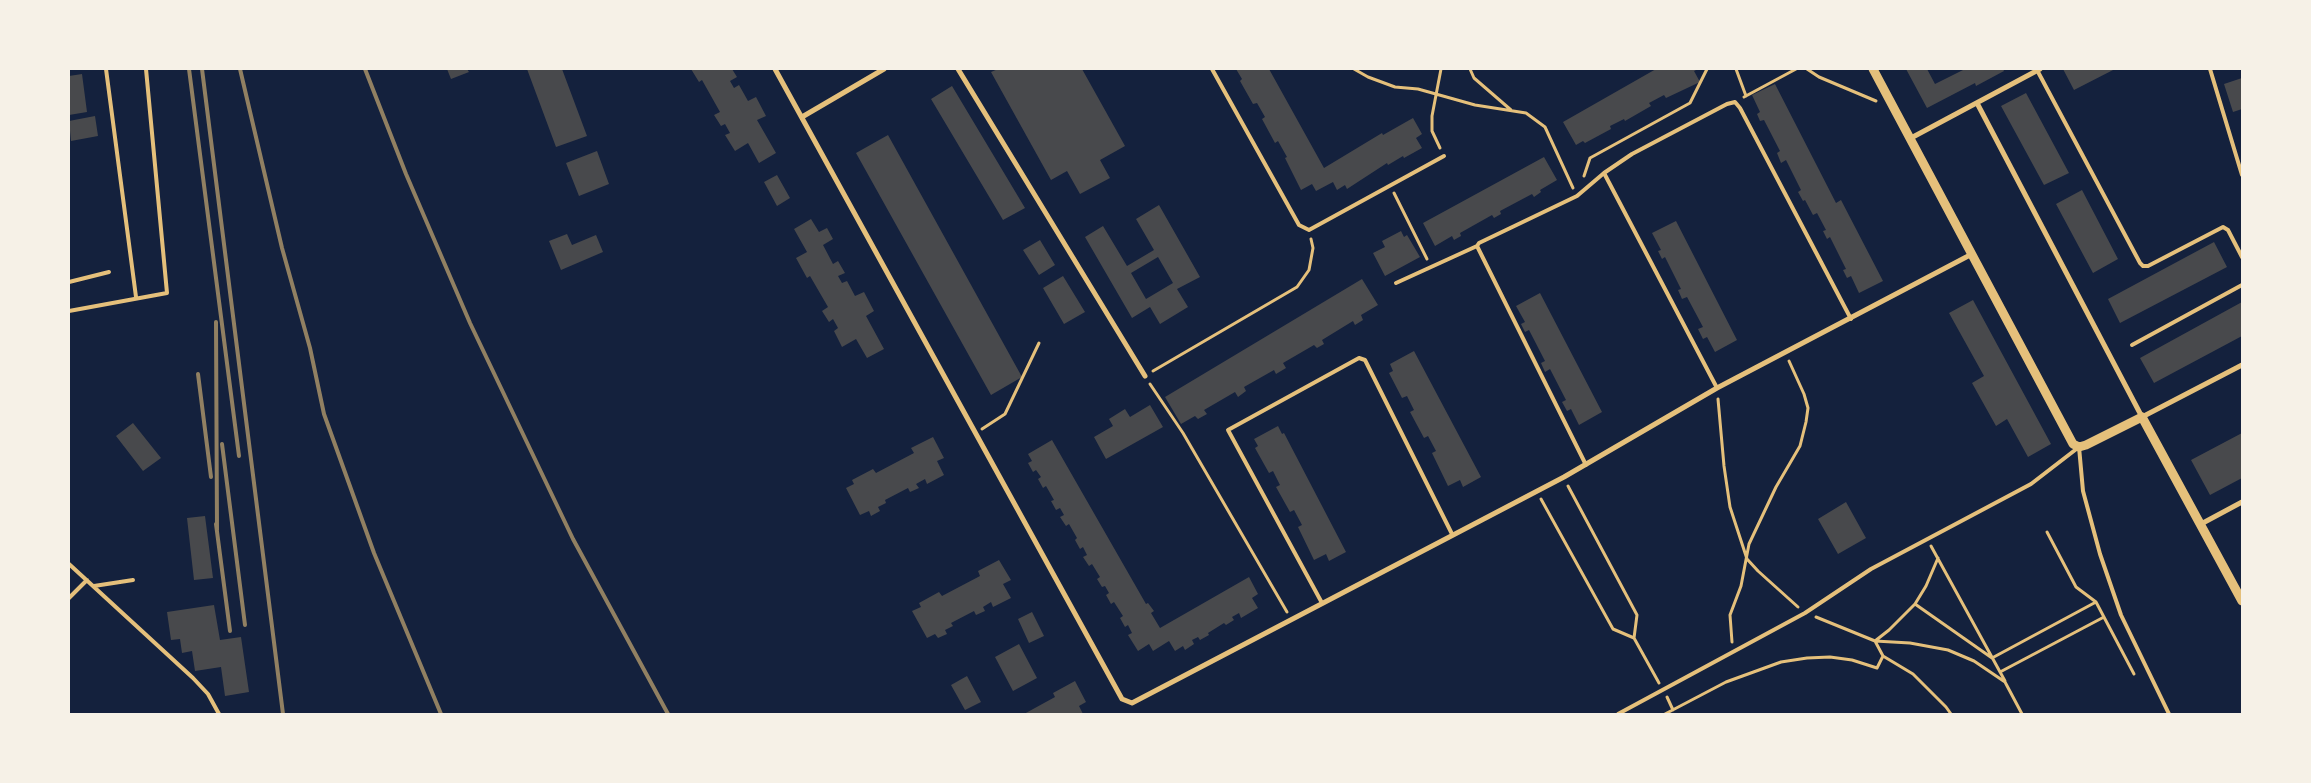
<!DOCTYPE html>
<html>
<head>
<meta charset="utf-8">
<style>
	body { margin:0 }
	#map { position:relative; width:2311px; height:783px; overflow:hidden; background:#14213d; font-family:"IBM Plex Serif",serif }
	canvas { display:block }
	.frame { position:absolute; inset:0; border:70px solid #f6f1e7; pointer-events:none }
</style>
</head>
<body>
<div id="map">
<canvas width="2311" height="783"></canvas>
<div class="frame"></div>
</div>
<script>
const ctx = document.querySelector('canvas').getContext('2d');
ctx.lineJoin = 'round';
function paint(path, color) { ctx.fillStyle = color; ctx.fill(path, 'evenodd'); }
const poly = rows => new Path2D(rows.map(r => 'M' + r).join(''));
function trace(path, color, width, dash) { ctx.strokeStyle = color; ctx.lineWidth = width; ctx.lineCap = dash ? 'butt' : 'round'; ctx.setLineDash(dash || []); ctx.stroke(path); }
paint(poly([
	[447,69,467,69,469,72,451,79],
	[527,69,562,69,587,136,556,147],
	[691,69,732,69,737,77,730,81,734,88,739,85,748,101,756,97,766,116,757,120,776,153,759,163,748,143,735,151,725,135,730,133,725,124,721,126,714,115,720,112,702,80,699,82],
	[998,69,1082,69,1125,146,1100,160,1110,178,1080,194,1067,171,1051,180,991,72],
	[1236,69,1269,69,1324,168,1382,133,1383,135,1413,118,1422,134,1416,138,1422,148,1404,158,1403,156,1388,165,1387,163,1347,189,1345,185,1337,190,1333,182,1316,191,1312,184,1301,190,1285,158,1287,157,1278,141,1275,143,1262,119,1265,117,1257,103,1253,104,1240,81,1242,79],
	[1656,69,1698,69,1694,71,1700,82,1666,98,1664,95,1649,103,1651,106,1625,121,1624,119,1610,126,1611,129,1585,143,1583,141,1576,145,1563,122],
	[1906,69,1927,69,1935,84,1965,69,2003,69,2004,71,1976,86,1975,83,1927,108],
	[2063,69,2115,69,2074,90],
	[82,74,87,112,69,115,69,76],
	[2242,78,2242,109,2233,112,2224,84],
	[1775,84,1836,203,1841,200,1883,281,1859,293,1851,276,1847,278,1843,270,1846,269,1830,237,1827,239,1823,231,1826,230,1817,213,1813,215,1805,200,1803,201,1798,192,1801,190,1786,160,1781,163,1777,153,1780,151,1764,120,1760,121,1757,114,1760,112,1752,95],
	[952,86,1025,208,1003,220,931,99],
	[2026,93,2069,173,2044,185,2001,106],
	[95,116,98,136,71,141,69,121],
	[888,135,1022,377,991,395,856,153],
	[597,151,609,184,579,196,566,163],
	[1544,157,1557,180,1540,190,1541,192,1534,197,1532,194,1500,211,1501,214,1494,218,1492,215,1460,233,1461,236,1454,240,1452,236,1435,246,1423,223],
	[777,175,790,198,777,206,764,182],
	[2082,190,2118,259,2093,273,2056,204],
	[1159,205,1200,277,1177,289,1188,307,1160,324,1150,307,1132,318,1085,237,1103,226,1127,266,1154,250,1136,219],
	[1158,257,1173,283,1146,299,1131,273],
	[811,219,819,232,827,228,833,239,823,245,833,264,838,261,845,273,838,276,842,283,847,281,855,296,864,292,874,311,866,316,884,349,867,358,856,339,842,347,834,331,838,328,833,319,829,322,822,311,828,307,810,276,807,278,796,258,807,252,794,229],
	[1676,221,1737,340,1715,352,1707,337,1703,339,1698,329,1703,327,1687,297,1682,299,1678,290,1681,289,1665,257,1662,259,1658,251,1661,250,1652,233],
	[1401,231,1404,237,1407,235,1420,257,1385,276,1373,253,1385,247,1382,241],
	[567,234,572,245,596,235,603,252,561,270,549,241],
	[1040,240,1055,265,1039,275,1023,250],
	[2214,242,2227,267,2120,323,2108,299],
	[1063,276,1085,312,1064,324,1043,288],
	[1362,279,1378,305,1361,315,1363,320,1355,325,1353,321,1322,340,1324,344,1317,348,1314,345,1283,363,1286,368,1276,374,1274,370,1244,387,1246,391,1238,397,1235,392,1204,410,1207,414,1198,419,1195,416,1181,424,1165,397],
	[1540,293,1602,412,1579,425,1571,409,1567,411,1562,402,1566,400,1550,369,1545,372,1541,363,1545,361,1529,330,1525,332,1521,324,1525,322,1516,306],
	[1973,300,2051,444,2028,457,2007,419,1996,426,1972,383,1984,376,1949,313],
	[2242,302,2242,336,2154,383,2140,358],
	[1414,351,1481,477,1463,487,1460,480,1448,486,1432,453,1436,451,1428,436,1424,438,1410,412,1414,410,1407,396,1402,398,1389,373,1393,371,1390,364],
	[1150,405,1163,427,1106,459,1094,437,1113,426,1109,419,1125,409,1130,417],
	[133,423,161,458,143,471,116,436],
	[1278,426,1282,434,1284,433,1346,552,1329,561,1326,554,1314,560,1298,527,1302,525,1294,510,1290,512,1276,487,1280,485,1273,471,1269,473,1255,448,1258,446,1254,439],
	[2242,433,2242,478,2210,495,2191,460],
	[933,437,944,458,937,461,944,475,927,484,925,479,916,484,919,488,910,492,908,488,885,500,886,503,878,507,880,511,871,516,869,511,860,515,846,488,854,484,852,480,873,469,876,473,914,453,911,448],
	[1052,440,1146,604,1148,603,1154,611,1151,613,1160,628,1249,577,1258,594,1252,598,1258,608,1241,618,1239,613,1232,617,1234,620,1226,625,1224,623,1208,633,1209,635,1200,640,1198,637,1192,640,1194,644,1185,650,1183,646,1175,651,1169,641,1153,651,1149,644,1138,651,1128,635,1132,633,1128,625,1125,627,1120,618,1123,616,1114,602,1111,604,1106,595,1109,593,1105,586,1102,587,1097,579,1100,577,1092,564,1089,566,1083,557,1087,555,1083,547,1080,549,1075,540,1077,538,1069,524,1066,526,1060,517,1064,515,1060,508,1056,510,1051,501,1054,500,1046,486,1043,488,1038,479,1041,477,1036,470,1033,472,1028,463,1032,461,1028,454],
	[1846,502,1866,538,1838,554,1818,519],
	[205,516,213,578,194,580,187,518],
	[999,560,1011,580,1003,584,1011,598,993,607,991,602,983,607,985,611,976,615,974,611,951,623,953,626,945,630,947,634,938,638,935,634,927,638,912,611,921,607,919,603,939,592,942,596,980,576,978,571],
	[214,605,220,640,241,637,249,692,225,696,221,667,195,671,192,651,182,653,180,639,171,640,167,612],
	[1032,612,1044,636,1029,643,1018,619],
	[1019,644,1037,678,1013,691,995,657],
	[967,676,981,702,965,710,951,685],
	[1075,681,1086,702,1079,706,1083,714,1024,714,1055,697,1053,693]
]), '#48494c');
trace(poly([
	[1354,69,1368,77,1395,87,1418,89,1475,105,1526,113,1545,127,1573,188],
	[1470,69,1474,78,1511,110],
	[1736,69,1746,96],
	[1807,69,1819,77,1876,101],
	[1744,97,1796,69],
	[1440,148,1432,131,1432,116,1441,69],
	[1584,176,1590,158,1690,103,1707,69],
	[1394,193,1427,259],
	[1153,371,1297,287,1309,270,1313,248,1311,239],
	[1150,384,1183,433,1287,612],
	[1718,399,1724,466,1730,507,1747,559,1758,571,1798,607],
	[982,429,1005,414,1039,343],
	[1568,486,1637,615,1634,638],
	[1541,499,1613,629,1634,638,1659,683],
	[2047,532,2076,587,2096,602,2134,674],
	[1931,546,2005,681],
	[1938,558,1926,586,1915,604,1889,630,1875,641,1883,656,1913,674,1946,707,1951,714],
	[1915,604,1992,658,2096,602],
	[1816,617,1875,641,1910,643,1948,650,1974,661,2005,682,2022,714],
	[1732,642,1730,615,1741,586,1749,544,1776,487,1800,446,1806,422,1808,408,1804,394,1789,361],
	[2000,672,2104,617],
	[1667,697,1673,710],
	[1665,714,1726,682,1781,662,1807,658,1830,657,1852,660,1877,668,1883,656]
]), '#e5c07b', 3);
trace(poly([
	[106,69,136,297],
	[1212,69,1299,225,1309,230,1444,156],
	[2210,69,2242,175],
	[2037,70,2140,263,2143,266,2148,266,2223,227,2228,230,2242,257],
	[1604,173,1717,388],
	[1477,246,1586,465],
	[69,282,109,272],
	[1396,283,1477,246,1479,243,1577,196,1604,173,1632,154,1727,104,1735,102,1740,108,1851,319],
	[69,311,167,293,146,69],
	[2132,345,2242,285],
	[2079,447,2083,491,2100,554,2121,615,2169,714],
	[69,564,193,678,208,694,219,714],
	[94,586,133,580],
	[69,598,87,580],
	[1322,603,1228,430,1359,358,1365,360,1452,534],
	[1618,714,1805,613,1871,569,2031,484,2079,447]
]), '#e5c07b', 4);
trace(poly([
	[775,69,1122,699,1132,703,1564,477,1717,388,1972,254],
	[958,69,1145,376],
	[1977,103,2142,417,2242,365],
	[802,117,884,69],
	[1911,138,2040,69],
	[2201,524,2242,502]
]), '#e5c07b', 5);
trace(poly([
	[1873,69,2073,444,2079,447,2086,445,2142,417,2242,601]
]), '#e5c07b', 9);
trace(poly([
	[189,69,239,456],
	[202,69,283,714],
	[240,69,282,248,310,348,324,414,374,553,441,714],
	[365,69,406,174,470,323,573,539,668,714],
	[216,322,217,530],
	[198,374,211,477],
	[222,444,245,625],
	[216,524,230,631]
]), '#918062', 4);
</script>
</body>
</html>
